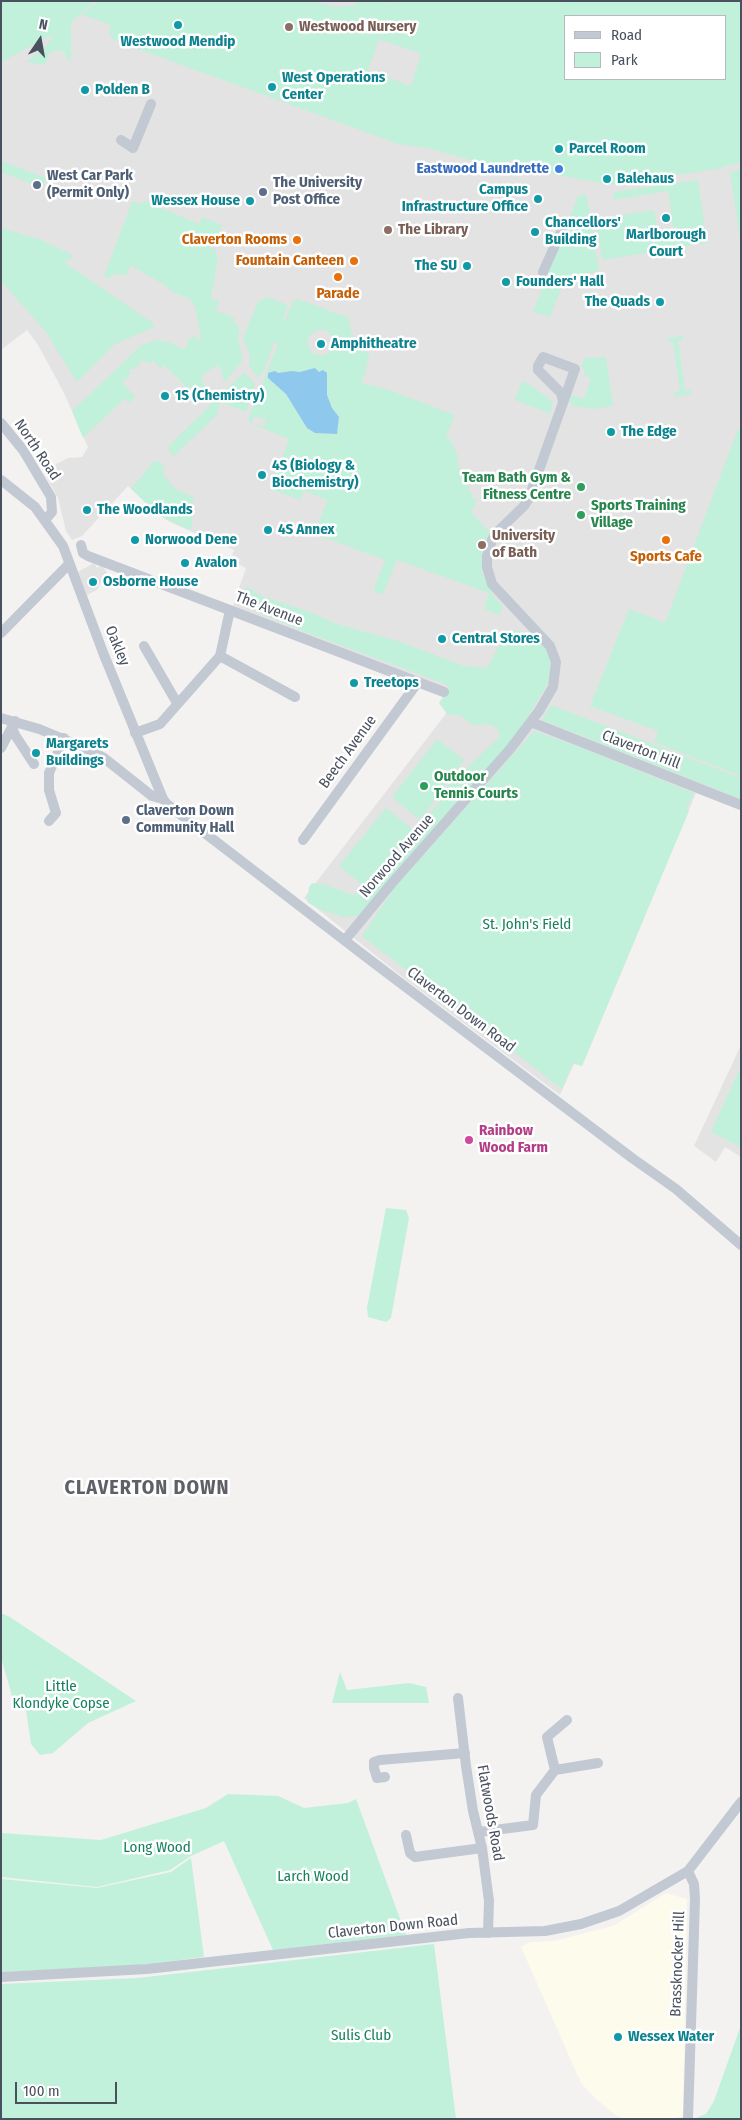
<!DOCTYPE html>
<html>
<head>
<meta charset="utf-8">
<style>
	body { margin:0 }
	#map { position:relative; width:742px; height:2120px; overflow:hidden; background:#f3f2f1; font-family:"Fira Sans Condensed",sans-serif }
	canvas { display:block }
	.frame { position:absolute; inset:0; border:2px solid #49515f; pointer-events:none }
	.legend { position:absolute; left:564px; top:15px; width:162px; height:65px; box-sizing:border-box; background:#fff; border:1px solid #b6b9bf; margin:0; padding:6px 9px; list-style:none; font-size:15px; color:#49515f }
	.legend li { display:flex; align-items:center; gap:10px; height:25px }
	.legend b { width:25px; border:1px solid #b6b9bf }
	.north { position:absolute; left:15px; top:15px; width:50px; height:50px; -webkit-text-stroke:4px #fff; paint-order:stroke; rotate:12deg; font-size:14px; font-weight:700; line-height:20px; text-align:center; color:#49515f }
	.north::after { content:''; display:block; margin:auto; width:18px; height:22px; background:#49515f; clip-path:polygon(50% 0,100% 100%,50% 72%,0 100%) }
	.scale { position:absolute; left:15px; top:2082px; width:102px; height:22px; box-sizing:border-box; border:2px solid #49515f; border-top:0; padding-left:6px; font-size:15px; line-height:18px; white-space:nowrap; color:#49515f; -webkit-text-stroke:4px #fff; paint-order:stroke }
</style>
</head>
<body>
<div id="map">
<canvas width="742" height="2120"></canvas>
<div class="frame"></div>
<ul class="legend">
<li><b style="height:6px;background:#c2c9d3"></b>Road</li>
<li><b style="height:14px;background:#c1f0db"></b>Park</li>
</ul>
<div class="north">N</div>
<div class="scale">100 m</div>
</div>
<script>
const ctx = document.querySelector('canvas').getContext('2d');
ctx.lineJoin = 'round';
function paint(path, color) { ctx.fillStyle = color; ctx.fill(path, 'evenodd'); }
const poly = rows => new Path2D(rows.map(r => 'M' + r).join(''));
function trace(path, color, width, dash) { ctx.strokeStyle = color; ctx.lineWidth = width; ctx.lineCap = dash ? 'butt' : 'round'; ctx.setLineDash(dash || []); ctx.stroke(path); }
function label(font, color, halo, rows, align = 'center') {
  ctx.font = font + ' "Fira Sans Condensed",sans-serif'; ctx.lineWidth = 5; ctx.setLineDash([]); ctx.textBaseline = 'middle'; ctx.strokeStyle = halo; ctx.fillStyle = color; for (const [text, x, y, turn = 0] of rows) {
    ctx.save(); ctx.translate(x, y); ctx.rotate((+turn || 0) * Math.PI / 180); ctx.textAlign = isNaN(turn) ? turn : align; if (halo) ctx.strokeText(text, 0, 0); ctx.fillText(text, 0, 0); ctx.restore();
  }
}
paint(poly([
	[666,1893,687,1899,683,2116,672,2119,626,2119,615,2115,594,2097,581,2083,521,1947,530,1942,554,1941,613,1926]
]), '#fcfbec');
paint(poly([
	[86,1,395,1,542,39,566,40,566,79,726,79,726,37,741,33,741,810,696,793,582,1066,574,1064,560,1095,405,979,304,898,455,702,230,614,246,568,238,564,240,559,232,555,234,550,172,523,160,516,128,486,82,536,72,540,66,531,58,498,43,471,68,458,82,457,88,447,63,391,38,345,27,330,1,350,1,58],
	[94,563,97,568,102,565,111,579,100,584,97,590,87,595,78,572],
	[741,1045,741,1157,725,1147,716,1162,694,1146]
]), '#e4e3e3');
paint(poly([
	[1,1,95,1,71,22,71,61,67,59,65,52,54,50,49,54,45,65,26,62,44,48,51,40,52,35,1,62],
	[98,1,309,1,338,7,357,5,354,1,385,1,388,4,391,1,741,1,741,162,717,169,612,185,524,169,514,160,489,165,427,148,398,144,127,45,125,38,122,37,118,41,113,40,109,32,111,25,81,14],
	[566,16,726,16,726,79,566,79],
	[379,39,421,54,411,86,368,70],
	[1,161,46,178,43,188,1,172],
	[741,168,741,246,730,173],
	[698,180,707,243,602,260,596,219,654,210,660,241,675,238,668,191,614,200,613,192],
	[586,194,599,271,565,278,550,317,533,312,578,196],
	[145,201,199,224,202,217,222,225,219,233,212,237,212,240,208,240,206,243,210,248,215,249,218,258,211,298,219,301,216,311,231,316,235,319,233,322,239,327,238,341,242,355,242,361,226,381,224,381,219,365,204,373,201,378,206,391,202,397,190,386,188,388,164,365,161,369,153,360,150,364,143,360,133,370,131,368,129,371,131,373,122,383,135,396,129,403,125,398,83,438,72,411,142,345,156,340,170,342,182,349,186,347,189,339,195,335,197,340,201,339,195,307,190,299,173,292,163,284,130,265,127,275,117,274,108,278,104,276,132,202,141,204],
	[1,228,39,239,69,253,73,257,64,262,154,324,154,327,115,344,77,382,46,332,1,281],
	[267,297,288,305,283,319,285,320,293,302,298,299,349,318,349,326,352,327,350,332,354,336,351,346,369,353,369,356,363,380,361,383,386,389,455,415,446,437,450,439,459,458,457,463,473,498,477,500,471,512,491,534,484,547,482,573,494,597,503,606,499,615,484,609,489,593,397,560,383,594,375,592,374,588,385,560,315,534,327,500,304,491,300,500,271,489,289,439,254,425,254,424,264,427,266,420,255,416,251,424,248,420,278,344,274,342,263,373,258,377,249,367,250,356,243,338,258,302],
	[320,329,328,331,334,341,333,349,323,356,312,353,307,342,310,335],
	[314,369,320,372,326,384,327,396,332,408,339,417,337,433,327,434,307,428,286,394,268,378,268,373,275,371,278,373,292,371,300,372],
	[683,336,683,340,678,341,685,391,691,390,692,394,675,397,674,393,680,391,673,342,668,342,668,338],
	[606,357,613,406,593,409,573,406,569,402,571,395,584,399,591,378,584,376,585,371,581,366,585,358],
	[244,372,255,384,246,412,220,402,217,415,174,456,167,448],
	[522,380,553,401,550,414,515,400],
	[738,429,741,430,741,776,654,742,658,731,590,706,629,609,665,623],
	[154,461,159,461,165,469,162,472,174,488,191,496,194,499,191,513,193,521,190,530,160,516,131,489],
	[247,587,261,596,313,613,333,623,398,641,464,666,487,668,498,648,513,630,530,633,541,641,550,655,551,669,548,683,515,738,358,916,344,917,319,909,307,902,309,887,312,883,326,885,353,895,366,888,339,866,386,808,411,828,411,831,367,887,375,881,399,850,441,800,447,787,500,736,497,728,489,724,474,725,461,716,447,714,439,703,450,687,443,683,305,632,241,605,238,599],
	[551,705,741,778,741,799,542,720],
	[534,731,572,744,694,793,686,810,689,811,582,1066,573,1063,562,1089,362,936,396,886],
	[437,739,464,760,421,819,419,819,394,799,393,796],
	[741,1066,741,1147,711,1132],
	[386,1208,406,1210,409,1218,391,1318,386,1322,368,1317,367,1308],
	[1,1613,10,1617,136,1701,88,1723,53,1753,40,1755,31,1744,26,1710,12,1696,1,1657],
	[340,1672,347,1690,409,1683,426,1687,429,1703,332,1703],
	[228,1794,278,1796,304,1808,348,1803,356,1799,406,1935,273,1950,224,1841,191,1856,170,1870,97,1887,1,1877,1,1833,101,1840,206,1808],
	[191,1858,204,1957,131,1966,1,1972,1,1879,97,1888,171,1872],
	[434,1944,456,2119,1,2119,1,1984,138,1978],
	[741,2025,741,2119,693,2119,706,2114,714,2101]
]), '#c1f0db');
paint(poly([
	[315,368,319,372,323,370,327,373,327,395,332,408,339,417,337,434,315,433,307,428,286,394,268,378,268,373,275,371,278,373,292,371,300,372]
]), '#8ec9ed');
trace(poly([
	[121,140,133,148,151,104],
	[543,272,565,223],
	[1,423,23,450,51,497,52,512,45,520],
	[1,480,35,507,63,546,104,655,163,799,167,804,374,963,632,1158,676,1189,741,1245],
	[81,545,83,553,88,556,444,692],
	[1,633,69,564],
	[144,646,177,703],
	[220,656,295,697],
	[1,718,39,729,85,748,104,758,152,796,163,799],
	[15,721,12,727,15,735,34,764],
	[531,722,741,805],
	[135,733,160,724,220,656,230,610],
	[1,748,13,725],
	[49,821,56,813,49,790,49,773,64,738],
	[303,840,418,682],
	[345,940,392,883,511,748,539,711,553,687,556,662,550,646,492,584,487,567,487,556,492,540,497,532,524,506,529,498,575,369,543,357,538,366,538,370,561,393,563,401],
	[458,1698,466,1766,473,1811,482,1848,489,1901,488,1933],
	[555,1770,547,1737,567,1720],
	[385,1777,377,1778,374,1768,374,1762,380,1760,465,1753],
	[479,1832,533,1825,536,1795,555,1770,598,1763],
	[406,1835,410,1853,415,1857,482,1848],
	[688,1871,694,1884,695,1899,688,2119],
	[1,1977,147,1969,469,1933,545,1931,581,1924,619,1911,688,1871,741,1802]
]), '#c2c9d3', 10);
for (const [x, y, r, color] of [
	[178,25,5,"#0f9aa8"],
	[289,27,5,"#8d6e63"],
	[272,87,5,"#0f9aa8"],
	[85,90,5,"#0f9aa8"],
	[559,149,5,"#0f9aa8"],
	[559,169,5,"#3f7fe0"],
	[607,179,5,"#0f9aa8"],
	[37,185,5,"#5c6f8a"],
	[263,192,5,"#5c6f8a"],
	[538,199,5,"#0f9aa8"],
	[250,201,5,"#0f9aa8"],
	[666,218,5,"#0f9aa8"],
	[388,230,5,"#8d6e63"],
	[535,232,5,"#0f9aa8"],
	[297,240,5,"#e8710a"],
	[354,261,5,"#e8710a"],
	[467,266,5,"#0f9aa8"],
	[338,277,5,"#e8710a"],
	[506,282,5,"#0f9aa8"],
	[660,302,5,"#0f9aa8"],
	[321,344,5,"#0f9aa8"],
	[165,396,5,"#0f9aa8"],
	[611,432,5,"#0f9aa8"],
	[262,475,5,"#0f9aa8"],
	[581,487,5,"#2e9e5b"],
	[87,510,5,"#0f9aa8"],
	[581,515,5,"#2e9e5b"],
	[268,530,5,"#0f9aa8"],
	[135,540,5,"#0f9aa8"],
	[666,540,5,"#e8710a"],
	[482,545,5,"#8d6e63"],
	[185,563,5,"#0f9aa8"],
	[93,582,5,"#0f9aa8"],
	[442,639,5,"#0f9aa8"],
	[354,683,5,"#0f9aa8"],
	[36,753,5,"#0f9aa8"],
	[424,786,5,"#2e9e5b"],
	[126,820,5,"#5c6f8a"],
	[469,1140,5,"#d1479c"],
	[618,2037,5,"#0f9aa8"]
]) { const dot = new Path2D(); dot.arc(x, y, r, 0, 2 * Math.PI); ctx.fillStyle = color; ctx.fill(dot); trace(dot, '#fff', 2); }
label('bold 15px', '#785e54', '#fff', [
	["Westwood Nursery",299,27],
	["The Library",398,230],
	["University",492,536],
	["of Bath",492,553]
], 'left');
label('bold 15px', '#0d838f', '#fff', [
	["Westwood Mendip",178,42,"center"],
	["West Operations",282,78],
	["Center",282,95],
	["Polden B",95,90],
	["Parcel Room",569,149],
	["Balehaus",617,179],
	["Campus",528,190,"right"],
	["Infrastructure Office",528,207,"right"],
	["Wessex House",240,201,"right"],
	["Chancellors'",545,223],
	["Building",545,240],
	["Marlborough",666,235,"center"],
	["Court",666,252,"center"],
	["The SU",457,266,"right"],
	["Founders' Hall",516,282],
	["The Quads",650,302,"right"],
	["Amphitheatre",331,344],
	["1S (Chemistry)",175,396],
	["The Edge",621,432],
	["4S (Biology &",272,466],
	["Biochemistry)",272,483],
	["The Woodlands",97,510],
	["4S Annex",278,530],
	["Norwood Dene",145,540],
	["Avalon",195,563],
	["Osborne House",103,582],
	["Central Stores",452,639],
	["Treetops",364,683],
	["Margarets",46,744],
	["Buildings",46,761],
	["Wessex Water",628,2037]
], 'left');
label('bold 15px', '#366cbe', '#fff', [
	["Eastwood Laundrette",549,169]
], 'right');
label('bold 15px', '#4e5e75', '#fff', [
	["West Car Park",47,176],
	["(Permit Only)",47,193],
	["The University",273,183],
	["Post Office",273,200],
	["Claverton Down",136,811],
	["Community Hall",136,828]
], 'left');
label('bold 15px', '#c56008', '#fff', [
	["Claverton Rooms",287,240],
	["Fountain Canteen",344,261],
	["Parade",338,294,"center"],
	["Sports Cafe",666,557,"center"]
], 'right');
label('15px', '#49515f', '#fff', [
	["North Road",37,450,56],
	["The Avenue",269,609,21],
	["Oakley",117,646,68],
	["Claverton Hill",641,750,21],
	["Beech Avenue",348,752,-54],
	["Norwood Avenue",397,856,-49],
	["Claverton Down Road",461,1010,37],
	["Flatwoods Road",490,1813,80],
	["Claverton Down Road",393,1927,-6],
	["Brassknocker Hill",678,1964,-88]
]);
label('bold 15px', '#27864d', '#fff', [
	["Team Bath Gym &",571,478,"right"],
	["Fitness Centre",571,495,"right"],
	["Sports Training",591,506],
	["Village",591,523],
	["Outdoor",434,777],
	["Tennis Courts",434,794]
], 'left');
label('15px', '#18825f', '#fff', [
	["St. John's Field",527,925],
	["Little",61,1687],
	["Klondyke Copse",61,1704],
	["Long Wood",157,1848],
	["Larch Wood",313,1877],
	["Sulis Club",361,2036]
]);
label('bold 15px', '#b23c85', '#fff', [
	["Rainbow",479,1131],
	["Wood Farm",479,1148]
], 'left');
ctx.letterSpacing = '1px';
label('bold 20px', '#5d6066', '#fff', [
	["CLAVERTON DOWN",147,1488]
]);
ctx.letterSpacing = '0px';
</script>
</body>
</html>
